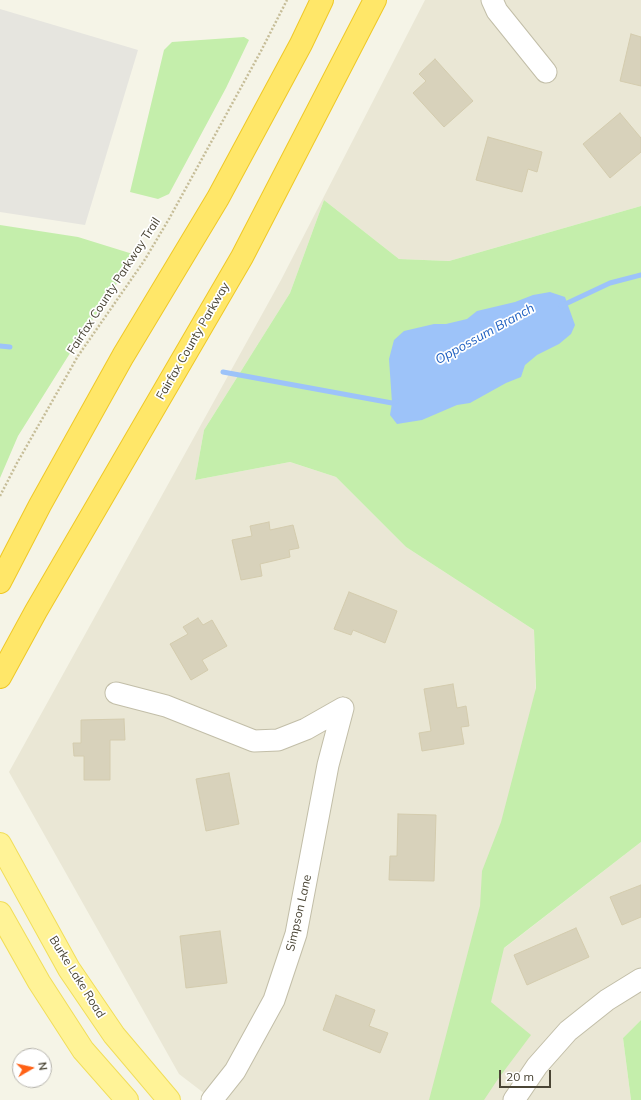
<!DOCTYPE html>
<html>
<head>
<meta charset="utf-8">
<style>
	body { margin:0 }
	#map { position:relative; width:641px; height:1100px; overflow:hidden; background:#f5f4e7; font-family:Mulish,sans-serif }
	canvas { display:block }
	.north { position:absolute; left:12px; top:1048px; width:40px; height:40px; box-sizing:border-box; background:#fff; border:1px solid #b7b5ae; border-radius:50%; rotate:81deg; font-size:11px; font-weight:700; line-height:16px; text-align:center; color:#4a4535 }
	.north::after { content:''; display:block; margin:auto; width:14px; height:18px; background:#ff6115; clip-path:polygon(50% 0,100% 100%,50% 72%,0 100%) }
	.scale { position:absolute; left:499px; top:1070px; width:52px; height:18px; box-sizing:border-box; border:2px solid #4a4535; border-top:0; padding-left:5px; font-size:12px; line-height:14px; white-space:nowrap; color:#4a4535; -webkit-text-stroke:3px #fff; paint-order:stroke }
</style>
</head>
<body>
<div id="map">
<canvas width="641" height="1100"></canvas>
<div class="north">N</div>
<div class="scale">20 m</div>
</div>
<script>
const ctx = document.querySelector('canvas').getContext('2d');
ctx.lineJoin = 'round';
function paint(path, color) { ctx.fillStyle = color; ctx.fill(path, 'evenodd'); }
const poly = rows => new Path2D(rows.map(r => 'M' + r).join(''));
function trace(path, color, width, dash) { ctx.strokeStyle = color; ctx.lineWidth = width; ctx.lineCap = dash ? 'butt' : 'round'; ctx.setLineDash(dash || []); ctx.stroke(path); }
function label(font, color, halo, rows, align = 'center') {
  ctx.font = font + ' Mulish,sans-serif'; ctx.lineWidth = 3.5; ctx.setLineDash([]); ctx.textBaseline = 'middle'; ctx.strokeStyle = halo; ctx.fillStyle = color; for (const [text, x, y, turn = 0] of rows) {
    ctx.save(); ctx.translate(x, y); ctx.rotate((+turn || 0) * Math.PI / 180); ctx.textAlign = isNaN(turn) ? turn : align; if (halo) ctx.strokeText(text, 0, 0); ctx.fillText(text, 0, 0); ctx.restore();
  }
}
paint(poly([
	[425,0,641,0,641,206,449,261,399,259,324,200,290,293,204,430,195,480,290,462,336,477,406,547,534,630,537,730,476,970,641,842,641,1020,623,1038,631,1100,213,1100,179,1074,9,772,281,280]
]), '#eae7d5');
paint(poly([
	[244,37,249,40,226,88,169,194,158,199,130,192,164,50,172,42],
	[324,200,399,259,449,261,641,206,641,842,504,948,491,1002,531,1035,498,1079,484,1100,429,1100,480,906,482,871,501,822,536,688,534,630,406,547,336,477,290,462,195,480,204,430,290,293],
	[0,225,78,237,136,255,72,350,18,436,0,478],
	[641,1020,641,1100,631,1100,623,1038]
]), '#c4eeab');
paint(poly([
	[0,9,138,50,85,225,0,212]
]), '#e6e5df');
paint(poly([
	[550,292,565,297,575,325,571,334,559,344,537,355,525,365,521,377,506,383,470,403,457,405,422,420,397,424,390,415,392,403,389,359,394,340,404,331,434,324,446,324,467,319,477,311,515,302,533,295]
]), '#9dc3f9');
trace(poly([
	[561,306,610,283,641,275],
	[0,346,10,347],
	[223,372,392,403,397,401]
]), '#9dc3f9', 5);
const building = poly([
	[631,34,641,37,641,86,620,81,631,34],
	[435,59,473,101,444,127,413,93,426,81,419,74,435,59],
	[620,113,641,138,641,152,610,178,583,144,620,113],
	[488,137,542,152,537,172,528,169,522,192,476,180,488,137],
	[269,522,270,530,293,525,299,548,289,550,290,557,260,564,262,576,241,580,232,540,252,536,250,526,269,522],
	[349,592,397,611,385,643,353,630,351,635,334,629,349,592],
	[198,618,203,625,212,620,227,646,202,660,208,670,191,680,170,644,188,634,183,627,198,618],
	[453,684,457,708,466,706,469,726,461,727,464,744,422,751,419,733,431,731,424,689,453,684],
	[124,719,125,740,110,740,110,780,84,780,84,756,74,756,73,743,81,743,81,720,124,719],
	[229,773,239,824,206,831,196,779,229,773],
	[398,814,436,815,434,881,389,880,390,856,397,856,398,814],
	[641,885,641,917,622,925,610,897,641,885],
	[576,928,589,957,527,985,514,955,576,928],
	[220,931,227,983,186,988,180,936,220,931],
	[336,995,375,1010,369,1026,388,1033,380,1053,323,1030,336,995]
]);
paint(building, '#d8d2bb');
trace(building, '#d4ccae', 1);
const minor = poly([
	[492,0,497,11,546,72],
	[116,693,166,706,254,741,278,740,306,729,343,708],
	[212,1100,235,1071,274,1000,296,934,328,765,343,708],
	[514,1100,537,1066,568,1031,607,1000,641,979]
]);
const major = poly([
	[0,844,69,969,114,1035,169,1100],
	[0,913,39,982,83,1050,127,1100]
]);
const highway = poly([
	[0,582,40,505,123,356,218,198,301,44,322,0],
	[0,677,36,611,242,257,375,0]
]);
trace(minor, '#c2bea8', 23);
trace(major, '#f1de59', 24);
trace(highway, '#efc827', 24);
trace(poly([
	[0,496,17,463,78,356,144,261,169,219,261,51,287,0]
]), '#c6bd98', 2.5, [2, 2]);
trace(minor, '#fff', 21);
trace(major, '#fff397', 22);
trace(highway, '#ffe769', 22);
label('12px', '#4a4535', '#fff', [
	["Fairfax County Parkway Trail",114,286,-57],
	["Fairfax County Parkway",193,341,-60],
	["Simpson Lane",299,913,-77],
	["Burke Lake Road",77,977,58]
]);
label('italic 13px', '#2162c2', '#fff', [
	["Oppossum Branch",485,334,-29]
]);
</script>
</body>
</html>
